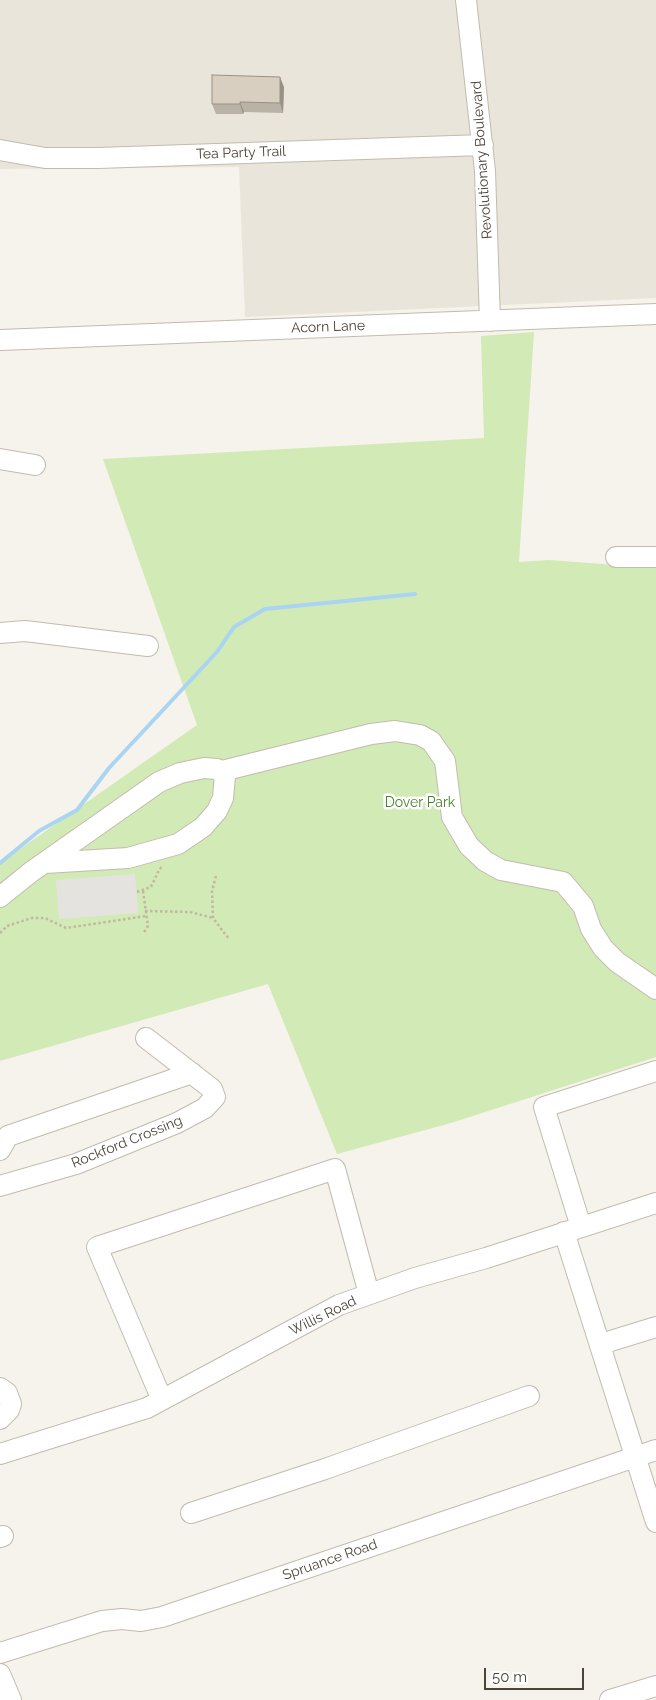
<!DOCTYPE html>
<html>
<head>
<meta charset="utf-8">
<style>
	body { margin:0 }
	#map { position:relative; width:656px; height:1700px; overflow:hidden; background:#f6f3ec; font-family:Raleway,sans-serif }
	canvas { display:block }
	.scale { position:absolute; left:484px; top:1668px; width:100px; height:22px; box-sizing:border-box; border:2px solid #4b4439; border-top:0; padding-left:6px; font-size:15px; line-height:18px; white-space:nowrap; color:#4b4439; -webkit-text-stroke:4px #fff; paint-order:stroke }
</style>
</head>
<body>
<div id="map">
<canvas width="656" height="1700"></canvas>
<div class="scale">50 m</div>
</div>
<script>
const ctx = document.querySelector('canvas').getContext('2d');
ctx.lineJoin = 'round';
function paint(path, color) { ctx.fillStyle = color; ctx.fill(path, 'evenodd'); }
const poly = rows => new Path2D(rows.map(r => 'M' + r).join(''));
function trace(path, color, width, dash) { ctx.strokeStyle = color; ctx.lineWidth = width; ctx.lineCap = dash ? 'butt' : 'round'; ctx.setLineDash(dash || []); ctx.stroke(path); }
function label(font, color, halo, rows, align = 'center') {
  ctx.font = font + ' Raleway,sans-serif'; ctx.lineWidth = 5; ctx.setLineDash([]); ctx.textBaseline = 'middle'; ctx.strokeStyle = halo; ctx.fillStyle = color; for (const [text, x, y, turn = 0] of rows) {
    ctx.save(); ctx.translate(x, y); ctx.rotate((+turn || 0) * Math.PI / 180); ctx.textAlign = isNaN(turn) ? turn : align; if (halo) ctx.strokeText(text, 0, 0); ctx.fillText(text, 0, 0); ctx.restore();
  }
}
paint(poly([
	[0,0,656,0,656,298,245,317,239,167,0,169]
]), '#eae5da');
paint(poly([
	[534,332,519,562,549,560,656,568,656,1057,451,1123,337,1154,268,984,0,1061,0,863,197,725,103,459,484,438,481,336]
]), '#d2eab5');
paint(poly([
	[135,874,138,913,59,919,56,880]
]), '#e5e3e0');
trace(poly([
	[0,863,39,831,77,810,109,768,217,652,234,627,265,609,415,594]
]), '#a9d4f2', 4);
const minor = poly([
	[466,0,485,171,490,321],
	[0,150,45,158,98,158,483,145],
	[0,340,656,314],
	[0,459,35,465],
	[616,557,656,557],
	[0,633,25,631,148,646],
	[222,771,371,734,395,731,420,735,431,741,445,761,452,817,469,846,485,861,501,870,563,882,583,906,591,929,603,948,617,962,656,989],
	[0,897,31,872,159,782,180,773,204,768,217,769,225,776,223,798,217,811,203,827,178,844,128,858,45,863],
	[0,1150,8,1136,192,1073],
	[0,1186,76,1164,177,1123,205,1108,215,1097,212,1089,146,1038],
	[581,1227,544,1107,656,1071],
	[564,1232,656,1522],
	[601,1344,656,1327],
	[0,1388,7,1393,11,1404,9,1410,0,1419],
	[162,1400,97,1247,335,1169,369,1294],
	[0,1454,147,1408,339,1305,415,1278,486,1258,656,1203],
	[191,1513,325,1469,529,1396],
	[0,1537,3,1536],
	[0,1653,102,1621,122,1619,141,1621,162,1617,656,1450],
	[0,1674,11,1700],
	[610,1700,656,1686]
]);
trace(minor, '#c2bbae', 22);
trace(poly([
	[216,876,212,891,213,918,229,939],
	[143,891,148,926,144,932],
	[137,892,151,887,159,870,163,865],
	[145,911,190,912,213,918],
	[0,933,7,926,32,918,45,918,66,928,146,916]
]), '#c4b79f', 2.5, [2.5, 2.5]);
trace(minor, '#fff', 20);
paint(poly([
	[284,87,283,113,244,112,243,114,216,114,212,104]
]), '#bab2a6');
paint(poly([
	[280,77,284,87,283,113,280,103],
	[240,102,244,112,243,114,240,104]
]), '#979187');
const building = poly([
	[212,75,280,77,280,103,240,102,240,104,212,104,212,75]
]);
paint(building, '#d8cfc1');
trace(building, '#979187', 1);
label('14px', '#4b4439', '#fff', [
	["Tea Party Trail",241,153,-2],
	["Revolutionary Boulevard",482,160,-94],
	["Acorn Lane",328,327,-2],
	["Rockford Crossing",127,1142,-22],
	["Willis Road",323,1316,-26],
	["Spruance Road",330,1560,-19]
]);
label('14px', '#4a7f2a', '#fff', [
	["Dover Park",420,803]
]);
</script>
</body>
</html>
